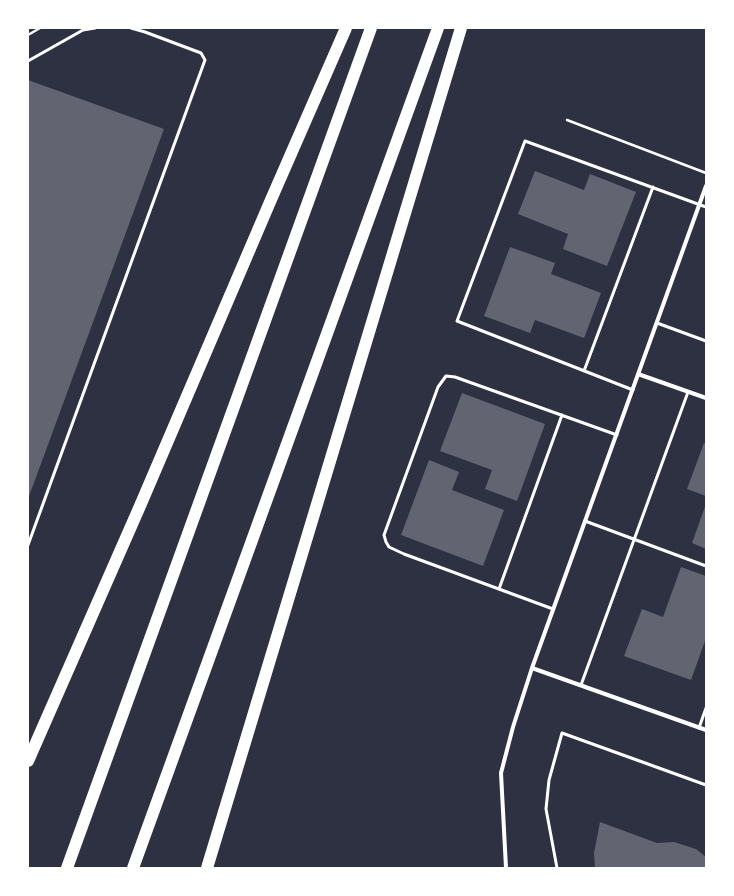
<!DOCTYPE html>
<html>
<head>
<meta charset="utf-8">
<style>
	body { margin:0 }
	#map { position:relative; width:734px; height:896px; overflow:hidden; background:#2d3142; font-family:Lora,serif }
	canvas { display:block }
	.frame { position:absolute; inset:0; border:29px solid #fff; pointer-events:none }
</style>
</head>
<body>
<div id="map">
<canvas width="734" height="896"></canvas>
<div class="frame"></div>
</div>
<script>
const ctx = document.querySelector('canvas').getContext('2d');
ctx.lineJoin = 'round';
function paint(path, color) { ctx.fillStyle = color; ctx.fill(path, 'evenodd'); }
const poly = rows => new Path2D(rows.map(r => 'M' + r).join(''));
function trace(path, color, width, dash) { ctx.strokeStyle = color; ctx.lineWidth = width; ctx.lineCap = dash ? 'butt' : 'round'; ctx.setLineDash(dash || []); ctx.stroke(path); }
paint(poly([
	[28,80,164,129,28,499],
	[535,171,584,190,590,174,636,192,607,266,563,249,568,234,518,214],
	[510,247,555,263,551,274,601,293,584,338,535,320,530,333,484,316],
	[462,393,545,424,517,501,485,489,492,470,440,451],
	[704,443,706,444,706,496,687,489],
	[429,460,459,472,452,490,504,510,483,566,401,535],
	[706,504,706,549,692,543],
	[681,567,706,576,706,638,691,680,624,656,642,609,663,617],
	[600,822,657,843,674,842,696,849,706,857,706,868,595,868,594,853]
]), '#626471');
trace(poly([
	[28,35,40,28],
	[567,120,706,173]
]), '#fff', 2.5);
trace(poly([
	[28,61,83,30,95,28],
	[657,323,706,341],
	[584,371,653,187],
	[633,390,457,321,525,141,706,207],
	[585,521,706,566],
	[28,545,205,60,201,53,145,32,131,28],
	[499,589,562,415],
	[553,609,404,554,389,547,386,542,384,535,438,387,446,376,455,377,617,435],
	[581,685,688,392],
	[699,728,706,708],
	[557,868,546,809,549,780,562,733,706,785]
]), '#fff', 3);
trace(poly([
	[638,374,706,398],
	[532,668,706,730],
	[506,868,501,773,513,727,532,668,706,186]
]), '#fff', 4);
trace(poly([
	[28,761,140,506,270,202,346,28],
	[67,868,371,28],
	[133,868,438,28],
	[207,868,461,28]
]), '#fff', 12);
</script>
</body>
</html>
